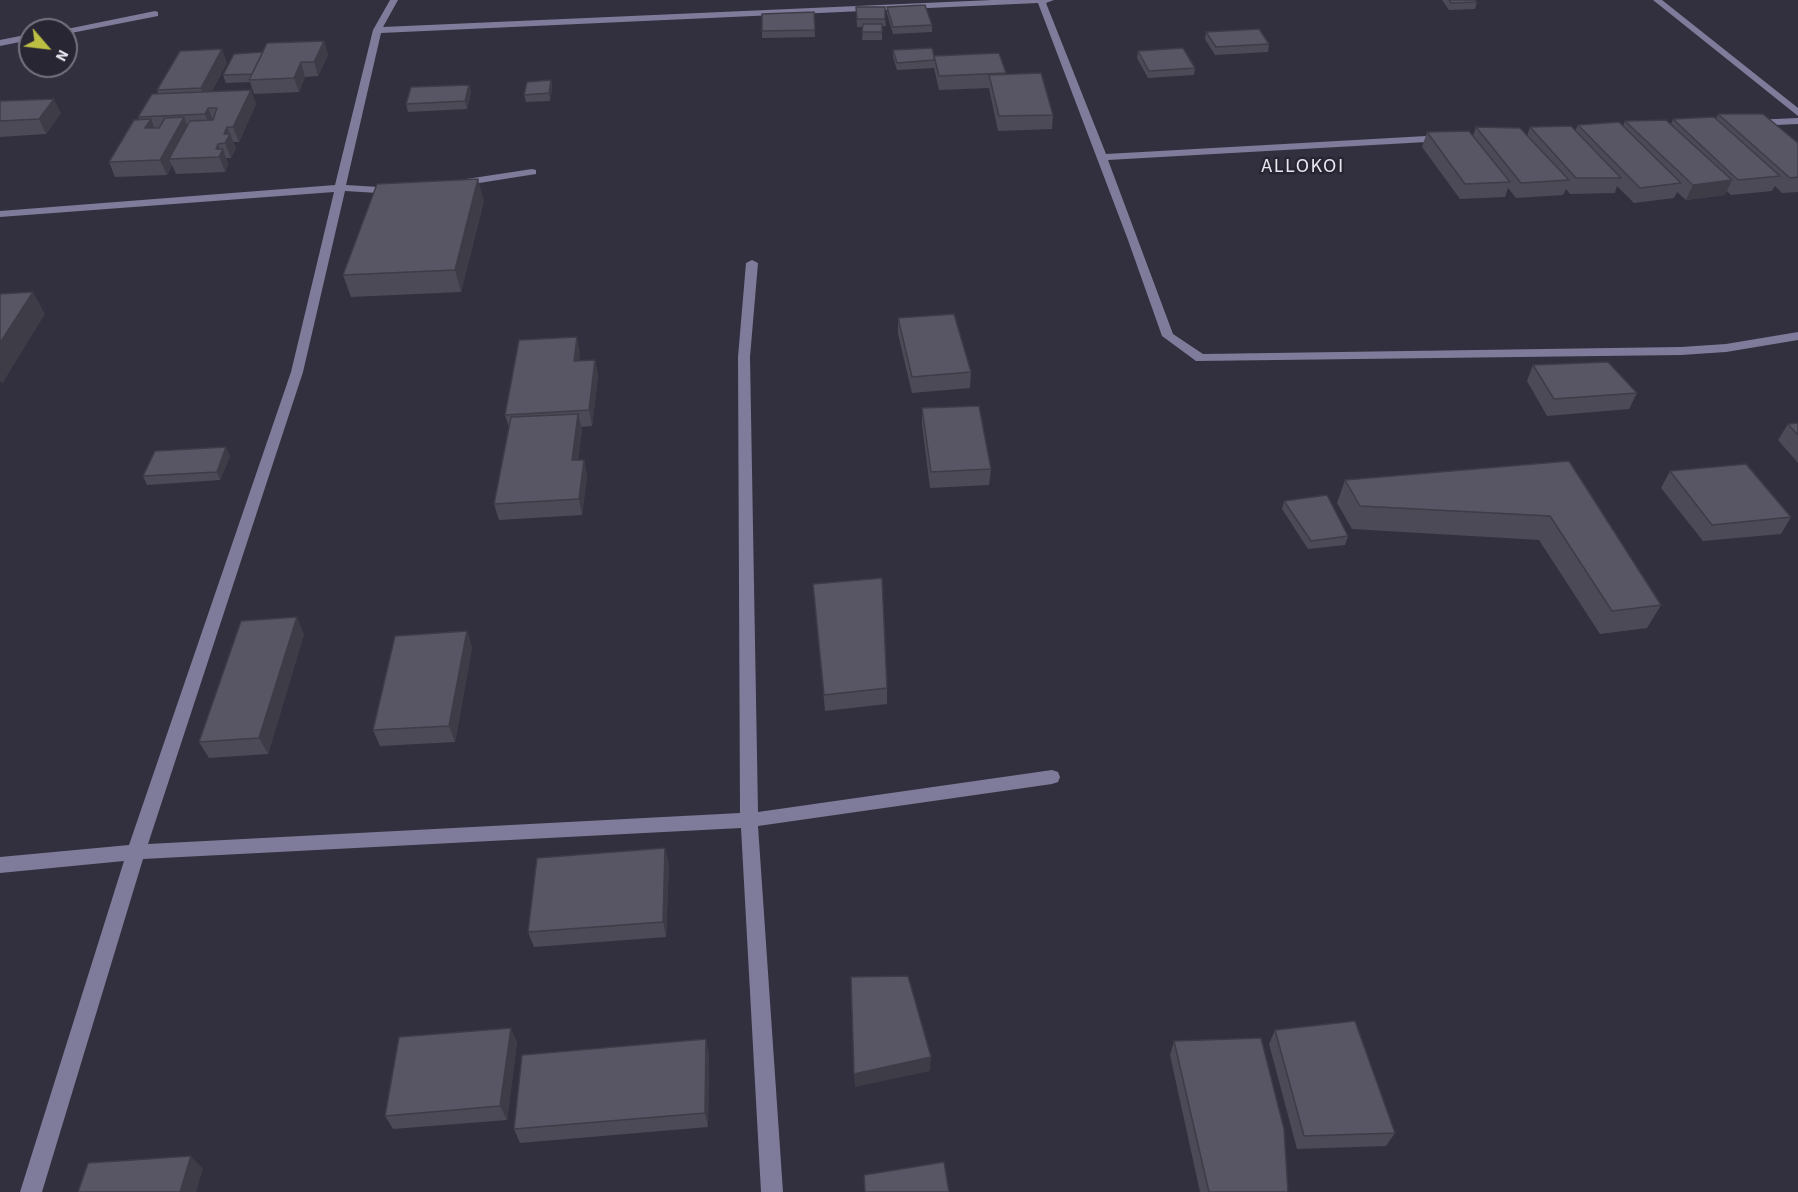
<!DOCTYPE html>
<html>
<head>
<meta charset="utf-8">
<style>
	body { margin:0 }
	#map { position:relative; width:1798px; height:1192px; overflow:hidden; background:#32303e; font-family:"Source Sans 3",sans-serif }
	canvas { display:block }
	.north { position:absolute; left:18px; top:18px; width:60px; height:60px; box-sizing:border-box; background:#282633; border:2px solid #75737f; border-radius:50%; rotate:118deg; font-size:16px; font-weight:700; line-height:24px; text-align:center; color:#e8e7f0 }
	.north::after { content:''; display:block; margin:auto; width:21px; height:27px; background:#bdbf43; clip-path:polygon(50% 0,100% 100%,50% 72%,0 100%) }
</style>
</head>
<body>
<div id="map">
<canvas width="1798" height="1192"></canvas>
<div class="north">N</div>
</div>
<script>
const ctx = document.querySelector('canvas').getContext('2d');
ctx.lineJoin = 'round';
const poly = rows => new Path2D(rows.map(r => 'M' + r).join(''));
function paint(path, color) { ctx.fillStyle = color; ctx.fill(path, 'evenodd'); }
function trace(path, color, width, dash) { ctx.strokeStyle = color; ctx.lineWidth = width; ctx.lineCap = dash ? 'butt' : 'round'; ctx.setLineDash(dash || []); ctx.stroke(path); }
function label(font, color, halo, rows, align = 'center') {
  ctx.font = font + ' "Source Sans 3",sans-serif'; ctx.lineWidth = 5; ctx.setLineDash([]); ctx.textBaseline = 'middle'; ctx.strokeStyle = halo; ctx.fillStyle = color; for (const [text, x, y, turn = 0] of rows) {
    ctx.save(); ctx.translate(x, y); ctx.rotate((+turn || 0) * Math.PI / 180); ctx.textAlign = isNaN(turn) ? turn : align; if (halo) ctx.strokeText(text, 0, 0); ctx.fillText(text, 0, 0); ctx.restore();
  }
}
paint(poly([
	[390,0,398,0,383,27,992,0,1054,0,1046,3,1106,154,1444,135,1449,138,1444,141,1108,160,1173,334,1203,354,1681,347,1726,344,1798,332,1798,340,1726,352,1681,355,1196,361,1162,336,1128,240,1038,3,381,33,346,185,395,188,400,191,395,194,345,191,303,372,148,844,740,813,738,357,746,263,752,260,758,263,750,357,758,812,1052,770,1058,772,1060,777,1058,782,1052,784,758,826,783,1192,761,1192,741,828,143,859,42,1192,20,1192,124,861,0,873,0,857,129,845,291,372,334,192,0,217,0,211,335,185,373,30,390,0],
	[1653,0,1662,0,1798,108,1798,116,1653,0],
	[155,11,158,12,158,16,66,34,66,30,62,30,155,11],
	[30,34,30,40,0,46,0,40,30,34],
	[1798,118,1798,124,1753,126,1748,123,1753,120,1798,118],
	[532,169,536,170,536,174,460,186,455,183,460,180,532,169]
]), '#7f7b9a');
paint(poly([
	[1442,0,1475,0,1477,2,1475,9,1449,10],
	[856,7,885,19,886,26,882,26,882,40,862,40,863,27,857,27],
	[887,7,932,25,932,32,893,34,887,14],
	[814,12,815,37,762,38,762,31],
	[1206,32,1269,44,1268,52,1215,55,1205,39],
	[324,41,328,55,318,76,305,77,299,92,254,94,250,82,226,83,223,75,263,52],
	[893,50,934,56,1006,73,1006,74,1053,115,1052,129,998,131,989,88,939,90,934,68,897,70,893,57],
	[1138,51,1195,68,1194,75,1148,78,1137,58],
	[227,63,212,91,251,90,256,104,239,142,233,142,236,148,231,158,226,158,228,164,225,172,176,174,172,165,167,175,115,177,109,162,139,119,138,117,158,94,157,90],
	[551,80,552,88,550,101,526,102,524,95],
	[469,85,471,92,467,109,408,112,406,104],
	[0,101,61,113,46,134,0,137],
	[1718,114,1798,143,1798,192,1782,193,1775,186,1772,191,1731,195,1727,191,1725,195,1686,200,1677,192,1674,198,1634,203,1617,186,1615,193,1570,194,1566,189,1563,195,1516,198,1508,188,1505,197,1460,199,1422,147,1427,132,1473,136,1476,127,1527,136,1530,127,1575,131,1578,125,1623,126,1625,121,1671,124,1673,119,1716,119],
	[484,201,461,292,351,297,343,275],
	[898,318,971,372,970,388,912,393,898,334],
	[580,353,579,361,595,360,598,376,592,426,581,427,582,430,578,460,584,460,587,476,582,515,499,520,494,504,509,427,505,415],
	[1533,365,1637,393,1629,409,1547,416,1527,381],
	[922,408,991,469,989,485,930,488,922,424],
	[1798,423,1798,463,1778,440,1788,424],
	[230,456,220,480,147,485,143,476],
	[1569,461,1661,605,1647,628,1600,634,1539,540,1352,529,1337,503,1345,480],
	[1670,471,1791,517,1781,534,1703,541,1661,488],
	[1284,501,1348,536,1345,545,1308,549,1282,509],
	[813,584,887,688,887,704,825,711],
	[467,631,472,648,455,742,380,746,373,730],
	[304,634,268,754,209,758,199,742],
	[669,864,666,937,534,947,528,932],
	[1275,1030,1395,1133,1386,1146,1297,1149,1269,1044],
	[1174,1041,1288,1192,1200,1192,1170,1055],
	[517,1042,507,1120,393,1129,385,1116],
	[709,1053,708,1127,520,1143,514,1129]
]), '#4c4a57');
paint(poly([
	[324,41,328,55,318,76,314,62],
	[222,49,227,63,206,102,201,88],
	[301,62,305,77,299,92,294,78],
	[551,80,552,88,550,101,549,93],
	[469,85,471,92,467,109,465,101],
	[251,90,256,104,239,142,233,127],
	[54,99,61,113,46,134,39,119],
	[208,108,214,123,211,128,205,114],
	[184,117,190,132,169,159,172,165,167,175,160,160],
	[151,119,157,134,145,128],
	[227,127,236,148,231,158,225,143,224,134],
	[218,144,221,152,223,149,228,164,225,172,216,149],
	[478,179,484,201,461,292,455,270],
	[1732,180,1725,195,1686,200,1693,185],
	[33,292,45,314,2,384,0,381,0,343],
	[577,337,580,353,577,377,574,361],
	[595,360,598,376,592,426,589,410],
	[578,414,582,430,576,477,572,460],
	[226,447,230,456,220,480,217,472],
	[584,460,587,476,582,515,579,499],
	[297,617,304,634,268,754,259,738],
	[467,631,472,648,455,742,449,726],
	[665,848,669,864,666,937,663,922],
	[511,1028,517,1042,507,1120,500,1106],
	[706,1039,709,1053,708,1127,705,1113],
	[931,1057,930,1071,855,1087,854,1074],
	[191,1156,203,1169,196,1192,180,1192]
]), '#3e3c47');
const building = poly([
	[1449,0,1475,0,1477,2,1451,3,1449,0],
	[925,5,932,25,893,27,887,7,925,5],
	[856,7,885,7,885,19,857,19,856,7],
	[814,12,815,30,762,31,762,14,814,12],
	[863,24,882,24,882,32,862,32,863,24],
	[1259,29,1269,44,1216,47,1206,32,1259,29],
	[324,41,314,62,301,62,294,78,249,80,267,43,324,41],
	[932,48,934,56,934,60,897,63,893,50,932,48],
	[1183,48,1195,68,1149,71,1138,51,1183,48],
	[222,49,201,88,157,90,180,51,222,49],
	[263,52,252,74,223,75,234,54,263,52],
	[999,53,1006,73,939,76,934,56,999,53],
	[1041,73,1053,115,999,116,989,75,1041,73],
	[551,80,549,93,524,95,527,82,551,80],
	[469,85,465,101,406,104,411,87,469,85],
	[251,90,233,127,227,127,224,134,230,134,225,143,218,144,216,149,223,149,219,157,169,159,190,121,213,120,217,108,208,108,205,114,138,117,152,94,251,90],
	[54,99,39,119,0,121,0,101,54,99],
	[1718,114,1763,114,1798,143,1798,177,1790,178,1718,114],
	[184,117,160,160,109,162,134,120,151,119,145,128,159,128,165,118,184,117],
	[1714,117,1780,176,1738,180,1673,119,1714,117],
	[1666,120,1732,180,1693,185,1625,121,1666,120],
	[1619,122,1681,183,1640,188,1578,125,1619,122],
	[1571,126,1621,178,1576,178,1530,127,1571,126],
	[1476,127,1520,128,1569,180,1521,183,1476,127],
	[1469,131,1510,182,1465,184,1427,132,1469,131],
	[478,179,455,270,343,275,377,184,478,179],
	[33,292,0,343,0,294,33,292],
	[954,314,971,372,912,377,898,318,954,314],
	[577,337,574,361,595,360,589,410,505,415,519,340,577,337],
	[1608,362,1637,393,1554,399,1533,365,1608,362],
	[979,406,991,469,931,472,922,408,979,406],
	[578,414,572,460,584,460,579,499,494,504,511,417,578,414],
	[1798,423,1798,435,1788,424,1798,423],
	[226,447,217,472,143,476,155,451,226,447],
	[1569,461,1661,605,1612,611,1550,516,1360,506,1345,480,1569,461],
	[1746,464,1791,517,1712,525,1670,471,1746,464],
	[1327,495,1348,536,1311,541,1284,501,1327,495],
	[882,578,887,688,824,695,813,584,882,578],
	[297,617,259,738,199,742,241,621,297,617],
	[467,631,449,726,373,730,395,636,467,631],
	[665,848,663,922,528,932,537,858,665,848],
	[908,976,931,1057,854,1074,851,977,908,976],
	[1355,1021,1395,1133,1304,1136,1275,1030,1355,1021],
	[511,1028,500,1106,385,1116,399,1037,511,1028],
	[1261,1038,1284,1129,1288,1192,1209,1192,1174,1041,1261,1038],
	[706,1039,705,1113,514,1129,522,1055,706,1039],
	[191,1156,180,1192,78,1192,88,1163,191,1156],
	[944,1162,949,1192,865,1192,864,1175,944,1162]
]);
paint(building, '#585665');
trace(building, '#3e3c47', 1.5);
ctx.letterSpacing = '1.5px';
label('20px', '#e8e7f0', '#282633', [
	["ALLOKOI",1303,168]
]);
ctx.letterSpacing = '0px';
</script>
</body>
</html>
